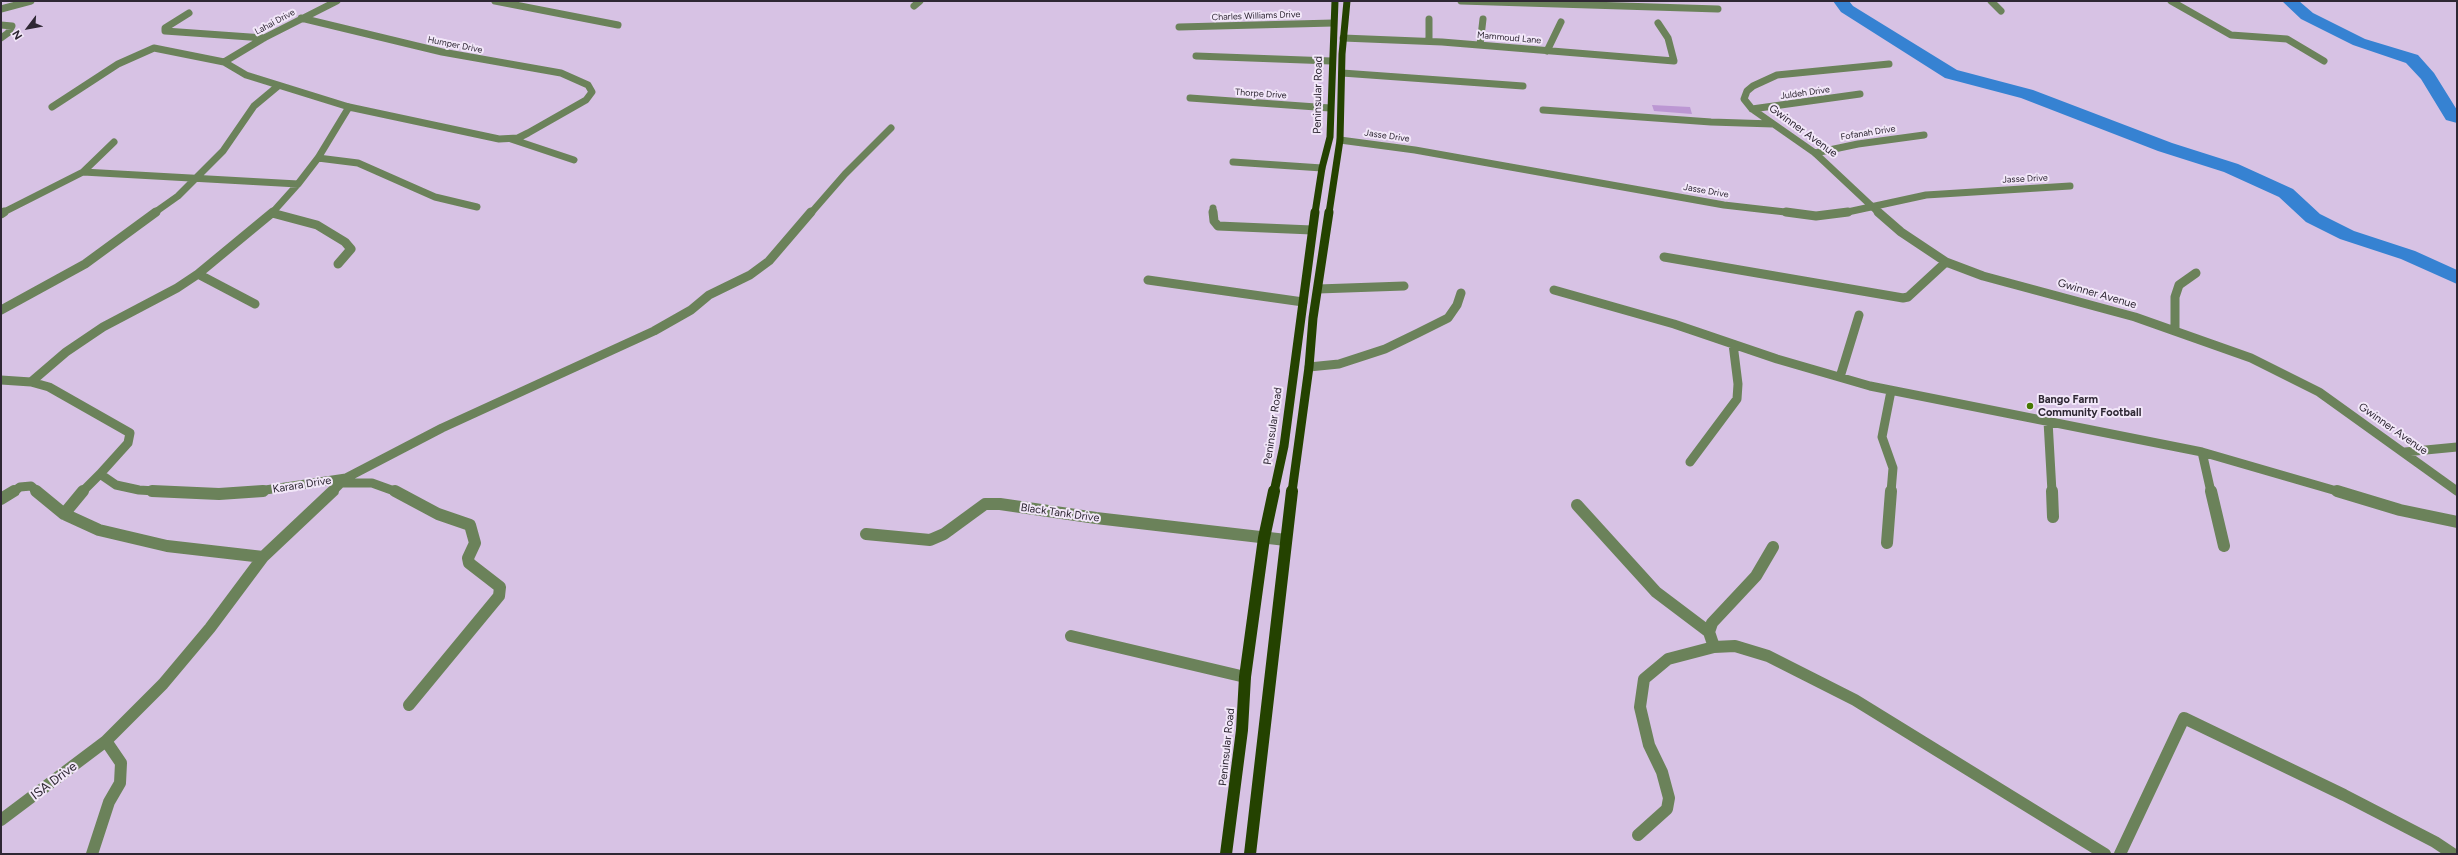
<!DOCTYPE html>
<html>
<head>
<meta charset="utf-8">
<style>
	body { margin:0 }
	#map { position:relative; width:2458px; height:855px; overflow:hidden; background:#d7c2e4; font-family:Figtree,sans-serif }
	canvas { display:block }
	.frame { position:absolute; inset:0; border:2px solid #2e2733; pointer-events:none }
	.north { position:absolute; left:8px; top:8px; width:40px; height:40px; -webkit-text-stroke:3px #f2e7f9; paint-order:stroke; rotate:238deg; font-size:11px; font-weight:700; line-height:16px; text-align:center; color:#2e2733 }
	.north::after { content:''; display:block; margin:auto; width:14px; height:18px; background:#2e2733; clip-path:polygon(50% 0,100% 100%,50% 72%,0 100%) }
</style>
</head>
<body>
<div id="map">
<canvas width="2458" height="855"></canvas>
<div class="frame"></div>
<div class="north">N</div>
</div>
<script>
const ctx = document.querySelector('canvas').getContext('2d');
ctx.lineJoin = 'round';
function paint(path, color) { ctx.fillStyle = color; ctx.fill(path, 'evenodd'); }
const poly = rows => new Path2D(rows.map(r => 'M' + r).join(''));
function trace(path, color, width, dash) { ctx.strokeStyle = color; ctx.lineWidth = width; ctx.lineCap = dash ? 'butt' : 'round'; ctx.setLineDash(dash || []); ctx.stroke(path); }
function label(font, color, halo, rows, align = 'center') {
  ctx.font = font + ' Figtree,sans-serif'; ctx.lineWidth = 4; ctx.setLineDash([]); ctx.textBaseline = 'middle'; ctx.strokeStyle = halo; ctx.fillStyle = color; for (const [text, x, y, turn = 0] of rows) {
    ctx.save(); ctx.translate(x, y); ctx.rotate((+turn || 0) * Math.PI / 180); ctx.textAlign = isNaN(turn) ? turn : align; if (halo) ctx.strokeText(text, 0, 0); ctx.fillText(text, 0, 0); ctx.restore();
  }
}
paint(poly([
	[1652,105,1690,107,1692,114,1654,111]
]), '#bc97d3');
paint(poly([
	[1833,1,1849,1,1853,6,1957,70,2033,90,2172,143,2238,164,2293,189,2320,214,2354,231,2415,251,2457,270,2457,284,2401,259,2340,239,2306,222,2279,197,2224,172,2158,151,2021,98,1945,78,1841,12,1833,1],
	[2282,1,2299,1,2313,13,2365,39,2418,55,2434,73,2457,110,2457,123,2446,120,2421,79,2406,63,2353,45,2301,19,2282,1]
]), '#3682d2');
trace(poly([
	[495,1,618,25],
	[1461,1,1718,9],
	[1991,1,2001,11],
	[2171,1,2231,35,2287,39,2324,61],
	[914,6,920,1],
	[1,9,31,1],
	[189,13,165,28,165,31,264,38],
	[1429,19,1429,41],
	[1,25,12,26,8,33,1,38],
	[1179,27,1333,23],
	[1343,38,1442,42,1674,61,1668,38,1658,23],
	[1480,45,1483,19],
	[1547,51,1561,22],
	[1196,56,1331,61],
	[224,62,264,38,337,1],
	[1342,73,1523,86],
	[1190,98,1330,108],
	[52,107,118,64,154,48,224,62,246,75,349,107,499,139,518,138,528,133,586,100,592,92,588,85,561,73,442,52,301,18],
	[1752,109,1860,94],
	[1543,110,1711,122,1773,124],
	[511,139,574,160],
	[1340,140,1415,150,1724,205,1794,213],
	[1815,153,1858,144,1924,135],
	[318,158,358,163,435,197,477,207],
	[1233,162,1322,168],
	[83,172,114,142],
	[298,184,318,158,349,107],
	[1213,208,1213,213],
	[2,213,83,172,298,184,272,213],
	[154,213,178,196,223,151,254,106,278,86],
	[811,213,845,174,891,128],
	[1843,213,1926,195,2070,186],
	[1879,213,1815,153,1752,109,1744,99,1747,91,1753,86,1777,75,1889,64]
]), '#6b825a', 7);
trace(poly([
	[1213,212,1214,221,1218,226,1312,230],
	[1786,212,1816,216,1848,212],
	[1878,212,1901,232,1946,262,1983,276,2135,317,2251,358,2319,392,2457,491],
	[272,213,317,225,345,242,351,249,338,264],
	[1,214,4,212],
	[1664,257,1903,298,1908,297,1946,262],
	[198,274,255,304],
	[1148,280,1303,302],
	[1318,289,1404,286],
	[1554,290,1674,324,1777,359,1870,386,2202,452,2340,492],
	[1,310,85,264,156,212],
	[2175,330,2175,297,2179,285,2196,273],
	[1309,367,1339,364,1385,349,1418,333,1448,318,1457,305,1461,293],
	[1840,377,1859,315],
	[1,380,31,382,49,387,130,433,128,443,100,474,116,485,139,490,172,492],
	[31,382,66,352,103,327,177,288,198,274,273,212],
	[1891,391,1882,437,1893,468,1891,492],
	[2048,421,2052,492],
	[2202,452,2211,492],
	[2405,452,2457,447],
	[1690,462,1737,399,1738,384,1733,344],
	[341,483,372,483,397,492],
	[13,492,20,487,31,486,38,492],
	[82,492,100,474],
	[252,492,346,478,442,428,654,331,691,310,709,295,750,275,769,261,811,212],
	[332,492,346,478]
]), '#6b825a', 9);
trace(poly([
	[36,491,64,514,99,530,167,546,263,557],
	[152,491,219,494,263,491],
	[395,491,438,514,470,525,475,543,468,558,469,563,500,587,499,596,409,705],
	[2052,491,2053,517],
	[2211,491,2224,546],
	[2337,491,2400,510,2457,522],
	[1,499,14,491],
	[1577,505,1656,592,1709,632],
	[64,514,83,491],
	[866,534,930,540,944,534,985,504,1000,504,1096,518,1286,540],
	[1887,543,1891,491],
	[1071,636,1245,677],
	[1714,647,1709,632,1712,623,1756,576,1773,547],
	[1,820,106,741,163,684,210,628,263,557,333,491],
	[1638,835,1667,809,1669,798,1662,772,1649,745,1640,707,1644,679,1668,659,1714,647,1735,646,1768,656,1855,700,2105,854],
	[92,854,109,802,120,783,121,763,106,741],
	[2120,854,2184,718,2344,795,2435,842,2453,854]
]), '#6b825a', 12);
trace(poly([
	[1315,213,1322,168,1330,137,1335,1],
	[1329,213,1340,140,1342,54,1347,1]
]), '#244200', 7);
trace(poly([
	[1274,492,1284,446,1315,212],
	[1292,492,1309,367,1313,318,1329,212]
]), '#244200', 9);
trace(poly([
	[1226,854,1242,730,1245,677,1264,538,1274,491],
	[1250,854,1292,491]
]), '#244200', 12);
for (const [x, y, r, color] of [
	[2030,406,4,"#467801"]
]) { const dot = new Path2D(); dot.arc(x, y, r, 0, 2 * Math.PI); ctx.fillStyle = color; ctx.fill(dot); trace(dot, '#f2e7f9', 1.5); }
label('9px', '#2e2733', '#f2e7f9', [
	["Charles Williams Drive",1256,16,-2],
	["Lahai Drive",275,22,-28],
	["Mammoud Lane",1509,38,5],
	["Humper Drive",455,45,11],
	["Juldeh Drive",1805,93,-8],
	["Thorpe Drive",1261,94,4],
	["Fofanah Drive",1868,133,-9],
	["Jasse Drive",1387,136,8],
	["Jasse Drive",2025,179,-3],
	["Jasse Drive",1706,191,10]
]);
label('11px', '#2e2733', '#f2e7f9', [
	["Peninsular Road",1318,95,-89],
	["Gwinner Avenue",1803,131,36],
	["Gwinner Avenue",2097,294,16],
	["Peninsular Road",1273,426,-82],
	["Gwinner Avenue",2393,429,35],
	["Karara Drive",302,485,-9],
	["Black Tank Drive",1060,513,8],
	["Peninsular Road",1227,747,-84]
]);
label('bold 11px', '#2e2733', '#f2e7f9', [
	["Bango Farm",2038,400],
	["Community Football",2038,413]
], 'left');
label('13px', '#2e2733', '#f2e7f9', [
	["ISA Drive",54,781,-37]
]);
</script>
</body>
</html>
